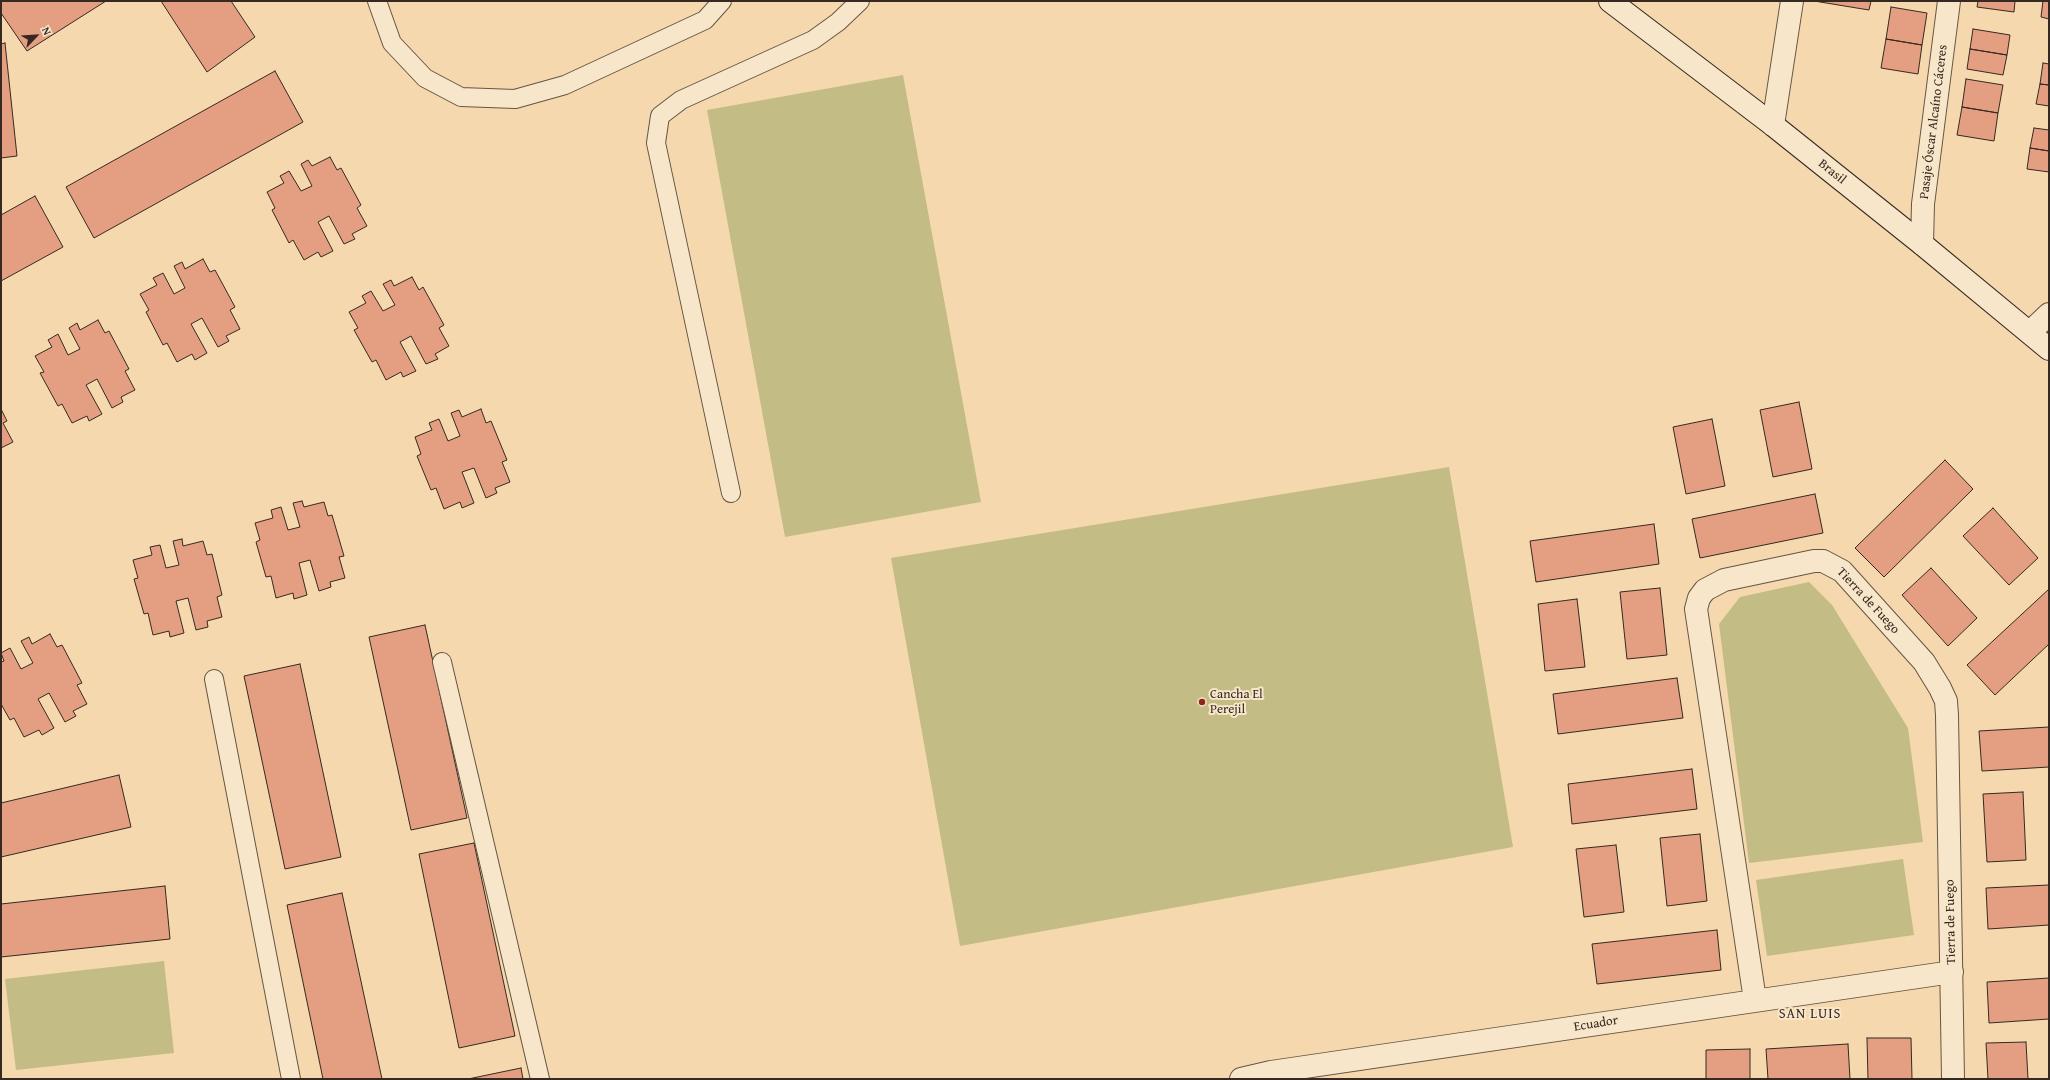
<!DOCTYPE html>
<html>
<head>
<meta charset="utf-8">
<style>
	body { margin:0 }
	#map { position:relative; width:2050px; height:1080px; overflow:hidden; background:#f5d8ae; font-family:"Gentium Book Plus",serif }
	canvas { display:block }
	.frame { position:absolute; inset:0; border:2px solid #352921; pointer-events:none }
	.north { position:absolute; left:16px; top:16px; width:40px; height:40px; -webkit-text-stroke:3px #f8e6ca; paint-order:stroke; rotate:65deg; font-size:11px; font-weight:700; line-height:16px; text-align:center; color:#352921 }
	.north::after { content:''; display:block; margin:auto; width:14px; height:18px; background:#352921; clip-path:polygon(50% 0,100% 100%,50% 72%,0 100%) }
</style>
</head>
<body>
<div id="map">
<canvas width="2050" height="1080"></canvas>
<div class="frame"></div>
<div class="north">N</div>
</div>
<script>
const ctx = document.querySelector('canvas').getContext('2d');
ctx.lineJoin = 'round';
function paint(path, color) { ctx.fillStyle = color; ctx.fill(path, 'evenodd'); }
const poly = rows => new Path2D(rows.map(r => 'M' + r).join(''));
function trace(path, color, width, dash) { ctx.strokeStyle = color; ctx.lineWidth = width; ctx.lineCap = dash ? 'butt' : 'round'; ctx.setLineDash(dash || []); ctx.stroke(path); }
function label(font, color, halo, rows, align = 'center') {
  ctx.font = font + ' "Gentium Book Plus",serif'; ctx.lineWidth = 4; ctx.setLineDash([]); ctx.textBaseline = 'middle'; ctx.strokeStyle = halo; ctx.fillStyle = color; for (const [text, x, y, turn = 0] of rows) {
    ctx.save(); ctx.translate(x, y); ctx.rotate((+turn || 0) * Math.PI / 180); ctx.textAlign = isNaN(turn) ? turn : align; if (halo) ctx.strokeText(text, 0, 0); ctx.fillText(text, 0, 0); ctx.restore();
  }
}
paint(poly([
	[903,75,981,502,785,537,707,110],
	[1449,467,1513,847,960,946,891,558],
	[1809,582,1832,605,1908,728,1923,842,1749,863,1719,624,1740,597],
	[1903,859,1914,935,1767,956,1756,880],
	[164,961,174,1053,16,1070,5,979]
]), '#c3bc85');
const building = poly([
	[1,1,106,1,27,51,1,13,1,1],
	[161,1,231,1,255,37,207,72,161,1],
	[1814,1,1871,1,1869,10,1814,1],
	[1978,1,2015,1,2014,12,1977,7,1978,1],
	[2043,1,2049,1,2049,19,2041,17,2043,1],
	[1891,7,1927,13,1922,45,1886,39,1891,7],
	[1973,29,2010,35,2007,55,1970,49,1973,29],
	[1886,39,1922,45,1918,74,1881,68,1886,39],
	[5,43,17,156,1,158,1,44,5,43],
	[1970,49,2007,55,2003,75,1967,69,1970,49],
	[2043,63,2049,64,2049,85,2040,84,2043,63],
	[275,71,303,122,94,238,66,187,275,71],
	[1966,79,2003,85,1998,113,1962,107,1966,79],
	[2040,84,2049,85,2049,106,2036,104,2040,84],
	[1962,107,1998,113,1994,141,1957,135,1962,107],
	[2034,128,2049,130,2049,151,2030,148,2034,128],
	[2030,148,2049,151,2049,172,2027,169,2030,148],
	[330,157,337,170,341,168,361,205,357,208,367,226,352,234,355,239,344,244,329,216,318,222,333,251,321,257,318,252,304,260,293,240,289,243,272,210,275,208,267,192,284,183,280,176,289,171,301,191,312,186,301,164,308,160,312,166,330,157],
	[35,196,63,247,1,281,1,215,35,196],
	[203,259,210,272,215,270,235,307,230,310,240,329,226,336,229,341,218,347,202,318,191,324,207,353,195,360,192,354,177,362,167,343,163,345,146,312,149,310,140,294,157,285,153,278,163,273,174,294,185,288,174,266,182,262,185,269,203,259],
	[412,277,419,290,423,287,444,325,439,328,449,346,435,354,438,359,426,364,411,336,400,342,416,371,403,377,401,372,386,380,376,360,372,362,354,330,358,328,349,312,366,303,362,296,371,291,383,311,395,305,383,284,391,280,394,286,412,277],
	[98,320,105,333,109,331,129,369,125,371,135,390,121,397,123,402,112,408,97,379,86,385,102,414,89,421,87,416,72,423,62,404,58,406,40,373,44,372,35,356,52,347,48,340,58,334,68,355,80,349,69,328,77,323,80,330,98,320],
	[1799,402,1812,469,1773,477,1760,410,1799,402],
	[1,409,7,421,3,423,13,442,1,448,1,409],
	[481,409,486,423,491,421,507,460,502,462,510,482,495,488,497,493,486,498,474,468,462,472,474,503,462,508,460,502,444,509,436,488,431,490,417,456,421,454,415,437,432,430,429,423,439,419,448,441,460,436,451,413,459,410,462,417,481,409],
	[1712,419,1725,486,1686,494,1673,427,1712,419],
	[1945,460,1973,489,1884,577,1855,548,1945,460],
	[1815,494,1823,533,1700,558,1692,519,1815,494],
	[302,501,304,507,324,502,328,516,332,515,344,556,339,557,345,578,330,582,331,587,319,591,310,560,299,563,307,595,294,599,293,593,276,598,271,576,266,577,256,542,260,540,255,523,273,518,271,510,281,507,288,530,300,527,293,503,302,501],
	[1993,508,2038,558,2009,585,1963,536,1993,508],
	[1654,524,1659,564,1536,582,1530,541,1654,524],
	[182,539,183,546,203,541,207,555,212,554,222,595,217,597,222,617,207,621,208,627,196,630,188,598,176,601,184,633,170,637,169,631,153,635,148,613,144,614,134,579,138,578,133,560,152,555,150,547,160,545,166,568,179,565,173,541,182,539],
	[1931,568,1977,618,1948,646,1902,595,1931,568],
	[1660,588,1667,655,1627,659,1620,592,1660,588],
	[2049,589,2049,644,1995,695,1967,665,2049,589],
	[1577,599,1585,667,1545,671,1538,604,1577,599],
	[425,625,467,818,411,830,369,637,425,625],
	[50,634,57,647,62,645,82,683,77,685,87,704,73,711,76,716,65,722,49,693,38,699,54,728,42,735,39,730,24,737,14,718,10,720,1,704,1,662,4,661,1,653,10,648,21,669,33,663,21,641,29,637,32,644,50,634],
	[300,664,341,857,285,869,244,676,300,664],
	[1677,678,1683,718,1558,734,1553,694,1677,678],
	[2049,727,2049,767,1982,771,1979,731,2049,727],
	[1692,769,1697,809,1572,824,1568,784,1692,769],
	[119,775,131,827,1,857,1,803,119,775],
	[2023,792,2026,860,1987,862,1983,794,2023,792],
	[1700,834,1707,901,1667,906,1660,838,1700,834],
	[474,843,515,1036,459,1048,419,854,474,843],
	[1616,845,1624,912,1584,917,1576,849,1616,845],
	[2049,885,2049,925,1988,929,1986,888,2049,885],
	[165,886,170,939,1,957,1,904,165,886],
	[342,893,382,1079,323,1079,287,905,342,893],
	[1717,930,1721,970,1597,984,1592,944,1717,930],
	[2049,978,2049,1019,1989,1023,1987,982,2049,978],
	[1867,1038,1911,1038,1912,1079,1868,1079,1867,1038],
	[2026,1042,2028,1079,1988,1079,1986,1043,2026,1042],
	[1848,1044,1850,1079,1768,1079,1766,1049,1848,1044],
	[1750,1049,1750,1079,1706,1079,1706,1050,1750,1049],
	[521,1068,523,1079,468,1079,521,1068]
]);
paint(building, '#e49f82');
trace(building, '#352921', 1);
const lane = poly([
	[377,1,392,43,425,78,461,97,515,99,565,85,705,20,722,1],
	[731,493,656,143,660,116,681,100,813,40,838,22,860,1],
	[442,662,540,1079],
	[214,679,291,1079]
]);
const street = poly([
	[1773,125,1792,1],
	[1922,244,1923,204,1949,1],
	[2030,332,2049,314],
	[1755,1000,1696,609,1699,598,1705,590,1724,580,1814,561,1823,561,1842,571,1924,662,1940,688,1946,701,1947,715,1953,1079],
	[1241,1079,1271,1072,1952,972]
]);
const secondary = poly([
	[1610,1,1773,125,1922,244,2049,349]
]);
trace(lane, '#655544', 20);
trace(street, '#655544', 24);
trace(secondary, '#352921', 24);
trace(lane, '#f8e6ca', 18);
trace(street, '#f8e6ca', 22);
trace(secondary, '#f8e6ca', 22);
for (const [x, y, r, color] of [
	[1202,702,4,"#8f2418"]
]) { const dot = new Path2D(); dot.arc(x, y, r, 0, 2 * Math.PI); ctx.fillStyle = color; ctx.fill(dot); trace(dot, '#f8e6ca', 1.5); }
label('13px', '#352921', '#f8e6ca', [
	["Pasaje Óscar Alcaíno Cáceres",1934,122,-83],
	["Brasil",1832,172,39],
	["Tierra de Fuego",1868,601,47],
	["Tierra de Fuego",1951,922,-91],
	["Ecuador",1596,1024,-9]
]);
label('13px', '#352921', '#f8e6ca', [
	["Cancha El",1210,695],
	["Perejil",1210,710]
], 'left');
ctx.letterSpacing = '1px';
label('14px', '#352921', '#f8e6ca', [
	["SAN LUIS",1810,1014]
]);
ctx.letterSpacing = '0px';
</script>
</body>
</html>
